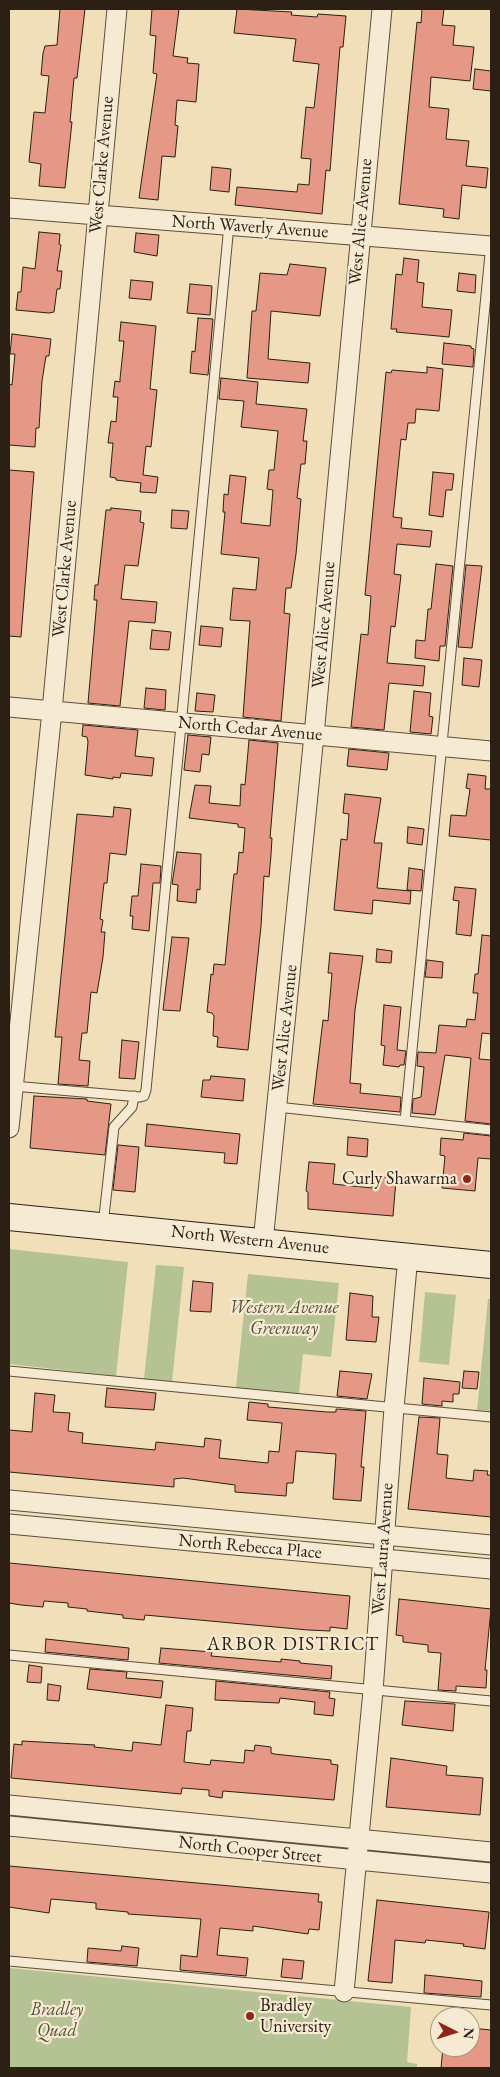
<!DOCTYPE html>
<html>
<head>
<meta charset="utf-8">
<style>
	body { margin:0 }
	#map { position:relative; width:500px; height:2077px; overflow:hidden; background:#f1dfba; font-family:"EB Garamond",serif }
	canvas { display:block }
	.frame { position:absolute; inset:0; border:10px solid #2c1f14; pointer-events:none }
	.north { position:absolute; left:430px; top:2007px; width:50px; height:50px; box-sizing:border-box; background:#f6ead2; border:1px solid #a59986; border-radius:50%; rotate:95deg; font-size:14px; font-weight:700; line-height:20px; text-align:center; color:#2c1f14 }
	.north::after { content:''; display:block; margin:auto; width:18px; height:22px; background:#8f2418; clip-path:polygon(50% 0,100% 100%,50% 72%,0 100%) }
</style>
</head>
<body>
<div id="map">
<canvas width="500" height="2077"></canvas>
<div class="frame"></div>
<div class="north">N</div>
</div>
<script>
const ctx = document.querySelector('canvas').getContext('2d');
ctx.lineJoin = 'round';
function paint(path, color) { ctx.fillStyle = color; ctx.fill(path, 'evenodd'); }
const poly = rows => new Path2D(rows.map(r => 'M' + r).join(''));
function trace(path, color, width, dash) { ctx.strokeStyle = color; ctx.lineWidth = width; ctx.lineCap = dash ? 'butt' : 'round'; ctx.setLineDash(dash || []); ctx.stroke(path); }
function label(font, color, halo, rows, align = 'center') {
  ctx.font = font + ' "EB Garamond",serif'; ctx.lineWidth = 4.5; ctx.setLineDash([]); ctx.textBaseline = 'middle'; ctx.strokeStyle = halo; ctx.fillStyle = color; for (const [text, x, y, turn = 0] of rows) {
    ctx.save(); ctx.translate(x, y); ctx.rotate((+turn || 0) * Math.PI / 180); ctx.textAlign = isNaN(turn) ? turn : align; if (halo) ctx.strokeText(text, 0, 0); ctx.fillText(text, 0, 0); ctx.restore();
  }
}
paint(poly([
	[9,1249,128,1262,116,1376,9,1364],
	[156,1265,184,1267,172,1382,144,1379],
	[248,1274,339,1283,331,1357,303,1354,299,1394,236,1388],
	[425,1292,456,1295,449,1365,419,1362],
	[488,1299,491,1299,491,1411,477,1410],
	[9,1968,411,2007,407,2062,417,2064,417,2068,9,2068]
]), '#b5c394');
const building = poly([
	[60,9,85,9,77,78,74,78,70,122,72,122,65,188,39,186,41,164,29,162,34,112,45,113,49,76,41,75,43,53,45,46,57,45,60,9],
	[152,9,179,9,173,56,188,58,187,63,199,64,196,102,177,100,175,125,178,126,175,157,162,156,158,200,139,198,157,74,153,73,156,36,150,35,152,9],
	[237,9,292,12,291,15,317,17,318,14,346,16,343,47,340,47,330,171,326,170,322,214,235,205,237,187,297,192,298,184,309,185,311,159,301,158,306,107,314,108,319,64,293,61,296,39,234,33,237,9],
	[422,9,444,9,442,25,455,26,453,45,474,47,470,81,431,77,429,107,449,109,446,139,469,141,466,166,488,168,486,188,462,185,459,219,443,217,444,209,399,204,417,22,421,23,422,9],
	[475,69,491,71,491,91,473,89,475,69],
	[212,167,231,169,229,192,210,190,212,167],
	[39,232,60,234,59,244,61,245,57,271,62,271,60,289,57,289,54,312,49,313,16,310,18,292,21,292,23,267,35,269,39,232],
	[136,233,159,235,157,256,134,252,136,233],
	[404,258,419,260,417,282,424,283,422,307,452,310,449,337,396,332,397,329,391,329,396,274,402,275,404,258],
	[290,264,326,268,320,316,271,311,268,359,310,363,308,383,247,378,252,311,256,311,260,273,287,275,290,264],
	[459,273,476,275,475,293,457,291,459,273],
	[131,280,153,282,151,300,129,298,131,280],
	[190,284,212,286,210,315,187,313,190,284],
	[198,318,213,319,208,375,190,373,192,351,195,352,198,318],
	[121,322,156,326,150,389,157,390,151,447,146,446,143,475,158,477,156,493,140,492,141,483,116,480,116,478,110,477,113,443,108,443,111,421,116,422,118,397,113,397,115,381,120,382,120,379,124,341,119,341,121,322],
	[12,334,51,339,49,356,46,356,42,381,39,428,36,428,35,447,9,445,9,384,12,385,15,354,10,354,12,334],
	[444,343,471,346,471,348,474,349,473,367,442,364,444,343],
	[427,367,443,369,439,411,416,409,415,423,408,423,406,440,401,439,393,517,402,518,401,528,432,531,430,547,397,544,394,574,401,575,395,627,391,626,387,663,425,666,423,686,389,683,384,730,351,727,361,634,368,635,371,596,365,595,386,372,391,373,392,370,427,373,427,367],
	[221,378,258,382,256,404,307,409,303,441,307,441,305,464,301,464,297,498,301,499,296,554,291,588,286,588,284,613,290,614,281,721,243,717,250,621,230,620,233,588,256,590,259,558,221,554,225,512,223,512,224,494,228,495,230,475,246,477,241,523,270,526,273,490,267,489,269,470,274,470,278,431,241,427,244,401,219,399,221,378],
	[9,470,34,472,21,637,9,636,9,470],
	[433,472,454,474,452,490,446,490,443,517,429,515,433,472],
	[111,508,141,511,140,522,144,523,138,566,125,565,121,599,157,602,155,623,129,621,120,706,88,703,97,600,94,600,95,585,98,585,106,510,111,510,111,508],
	[172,510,189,511,187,529,171,528,172,510],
	[436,564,453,566,445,646,440,646,439,661,415,658,416,640,425,641,428,609,431,609,436,564],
	[466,565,482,566,472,648,458,647,466,565],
	[201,626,223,628,221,647,199,645,201,626],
	[152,630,171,632,169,650,150,649,152,630],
	[464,658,482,660,479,687,462,685,464,658],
	[146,688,166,690,165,710,144,708,146,688],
	[414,691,431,693,429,716,433,717,431,734,410,732,414,691],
	[197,693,215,695,213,712,195,711,197,693],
	[83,725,138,730,135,756,154,758,152,776,121,773,120,778,113,777,113,779,85,775,88,742,87,737,82,736,83,725],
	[188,735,211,737,209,755,202,754,200,772,184,770,188,735],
	[249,740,278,743,270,838,272,838,271,855,269,877,264,876,261,926,248,1050,217,1047,218,1037,213,1036,214,1016,212,1013,207,1012,211,974,213,975,214,964,225,965,233,882,234,874,237,874,239,852,243,853,245,828,238,827,238,824,189,818,195,785,211,786,209,803,240,806,241,784,245,785,249,740],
	[349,749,389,753,387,770,347,766,349,749],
	[468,774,486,776,485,789,491,789,491,840,449,836,451,815,466,816,470,789,466,788,468,774],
	[345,794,381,798,374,843,382,843,377,888,411,891,410,904,373,900,372,914,334,910,341,839,347,840,349,814,343,813,345,794],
	[114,807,131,809,126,855,110,853,107,883,104,883,100,919,103,920,101,932,105,932,103,957,97,993,91,992,87,1033,82,1033,79,1060,90,1061,88,1086,58,1084,62,1037,55,1037,77,814,113,817,114,807],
	[408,827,424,829,422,845,407,843,408,827],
	[177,852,201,854,200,890,197,889,196,903,177,901,178,885,172,884,177,852],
	[141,864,161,866,160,883,153,883,149,931,132,929,133,916,130,916,132,896,138,896,141,864],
	[409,868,423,870,421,891,407,890,409,868],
	[455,887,476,889,471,936,456,934,459,901,453,900,455,887],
	[482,935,491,936,491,1034,482,1033,479,1059,491,1060,491,1124,465,1121,471,1058,445,1055,435,1115,412,1113,413,1099,421,1097,424,1067,417,1066,418,1052,436,1053,439,1025,466,1027,467,1019,475,1020,478,993,473,993,475,974,478,974,482,935],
	[172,937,189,938,180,1011,163,1010,172,937],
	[377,949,392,951,391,963,376,962,377,949],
	[330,953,363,956,355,1010,350,1083,361,1084,360,1093,401,1097,400,1112,313,1104,323,1020,328,1021,332,973,328,973,330,953],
	[427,960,443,962,442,978,425,977,427,960],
	[384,1005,401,1007,397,1050,406,1051,404,1065,400,1065,399,1067,383,1065,385,1046,381,1045,384,1005],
	[122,1040,139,1042,135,1079,119,1078,122,1040],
	[211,1076,245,1079,243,1101,201,1097,203,1080,210,1080,211,1076],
	[34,1096,87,1099,87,1101,111,1104,105,1155,30,1148,34,1096],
	[147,1124,240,1134,237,1164,224,1163,225,1153,145,1146,147,1124],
	[464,1133,491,1136,491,1159,478,1158,475,1191,442,1188,445,1156,440,1155,441,1138,463,1140,464,1133],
	[348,1137,368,1139,367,1157,347,1155,348,1137],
	[118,1145,139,1147,135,1192,113,1190,118,1145],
	[309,1162,335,1164,333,1184,372,1188,373,1176,393,1178,393,1180,396,1180,393,1216,308,1209,308,1192,306,1191,309,1162],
	[193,1281,213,1283,211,1312,190,1311,193,1281],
	[350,1293,373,1296,372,1317,379,1317,376,1342,346,1340,350,1293],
	[340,1371,372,1374,367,1399,337,1396,340,1371],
	[464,1371,479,1372,477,1389,462,1388,464,1371],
	[424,1378,460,1382,459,1394,453,1394,453,1402,442,1401,442,1406,422,1404,424,1378],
	[107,1388,156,1393,154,1410,105,1407,107,1388],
	[35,1393,55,1395,53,1412,70,1413,68,1431,83,1433,82,1443,155,1450,156,1442,204,1447,205,1438,221,1440,219,1458,268,1463,269,1451,279,1452,282,1423,247,1420,249,1402,268,1404,268,1407,327,1412,336,1412,336,1409,366,1411,361,1467,364,1467,361,1501,333,1499,336,1454,296,1451,293,1483,287,1483,286,1496,235,1492,235,1485,183,1478,174,1479,174,1487,9,1472,9,1430,32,1432,35,1393],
	[419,1417,440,1418,437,1454,448,1455,446,1478,473,1481,474,1470,488,1471,487,1475,491,1475,491,1517,408,1509,419,1417],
	[9,1563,350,1596,347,1629,330,1627,330,1631,308,1630,145,1615,144,1620,123,1618,123,1615,87,1611,87,1609,68,1607,68,1603,44,1601,43,1607,21,1605,9,1603,9,1563],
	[399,1599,491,1609,485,1670,487,1670,486,1688,456,1686,456,1691,438,1690,441,1653,428,1652,428,1645,403,1642,403,1636,396,1635,399,1599],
	[46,1639,129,1648,128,1660,45,1652,46,1639],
	[161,1648,212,1652,211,1656,281,1662,281,1659,300,1661,300,1663,332,1666,331,1679,159,1663,161,1648],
	[29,1665,42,1667,41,1683,27,1682,29,1665],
	[90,1669,127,1672,126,1678,163,1681,161,1698,87,1689,90,1669],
	[216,1681,330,1692,329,1698,335,1699,333,1716,314,1714,315,1702,280,1698,279,1703,215,1700,216,1681],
	[48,1684,61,1686,59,1701,47,1700,48,1684],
	[405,1701,455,1704,453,1731,402,1725,405,1701],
	[166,1705,193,1708,191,1731,187,1731,184,1762,210,1765,211,1760,244,1763,245,1750,254,1751,255,1745,271,1747,271,1753,274,1754,331,1760,331,1764,338,1765,334,1800,223,1791,222,1798,209,1796,209,1790,182,1788,181,1794,11,1778,14,1744,22,1745,22,1741,95,1745,94,1747,132,1751,133,1742,161,1745,166,1705],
	[391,1758,447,1766,446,1775,483,1778,480,1815,386,1807,391,1758],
	[9,1866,319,1894,318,1902,322,1902,319,1930,309,1929,308,1934,253,1926,253,1931,220,1928,217,1955,248,1958,246,1976,180,1970,181,1955,197,1957,201,1919,128,1914,128,1912,96,1909,96,1903,51,1899,49,1913,9,1907,9,1866],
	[377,1900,489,1912,485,1949,463,1946,464,1944,426,1940,425,1943,395,1940,392,1983,368,1981,377,1900],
	[122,1946,139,1948,137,1966,87,1962,88,1948,121,1951,122,1946],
	[283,1959,304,1961,302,1979,281,1977,283,1959],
	[425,1975,482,1981,481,1997,424,1993,425,1975],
	[470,2028,491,2030,491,2068,441,2068,443,2047,470,2047,470,2028]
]);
paint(building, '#e69886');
trace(building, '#2c1f14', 1);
const service = poly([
	[13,1086,140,1097,144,1096,146,1090,229,225],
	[277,1107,491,1130],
	[405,1121,491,244],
	[103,1225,114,1127,132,1107,134,1096],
	[9,1371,491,1417],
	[9,1655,491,1701],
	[9,1961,491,2005]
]);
const minor = poly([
	[9,208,491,246],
	[9,707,491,751],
	[9,1128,52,711,117,9],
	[263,1242,314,735,382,9],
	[9,1500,491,1545],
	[9,1524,491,1569],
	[9,1805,491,1852],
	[9,1826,491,1873],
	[344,1992,373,1691,394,1408,408,1256]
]);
const secondary = poly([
	[9,1217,491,1265]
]);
trace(service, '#5d4f3e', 11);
trace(minor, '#5d4f3e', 21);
trace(secondary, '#2c1f14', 28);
trace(service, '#f6ead2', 9);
trace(minor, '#f6ead2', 19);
trace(secondary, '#f6ead2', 26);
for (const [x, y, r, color] of [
	[467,1179,5,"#8f2418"],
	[250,2016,5,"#8f2418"]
]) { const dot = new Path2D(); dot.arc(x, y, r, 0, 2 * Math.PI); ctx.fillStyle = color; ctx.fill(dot); trace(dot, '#f6ead2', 2); }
label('18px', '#2c1f14', '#f6ead2', [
	["West Clarke Avenue",102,165,-85],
	["West Alice Avenue",361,222,-85],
	["North Waverly Avenue",250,227,4],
	["West Clarke Avenue",65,569,-85],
	["West Alice Avenue",324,625,-85],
	["North Cedar Avenue",250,729,5],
	["West Alice Avenue",285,1028,-84],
	["North Western Avenue",250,1240,6],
	["North Rebecca Place",250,1547,5],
	["West Laura Avenue",383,1549,-86],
	["North Cooper Street",250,1850,6]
]);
label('18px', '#2c1f14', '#f6ead2', [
	["Curly Shawarma",457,1179],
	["Bradley",260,2006,"left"],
	["University",260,2027,"left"]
], 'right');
label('italic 18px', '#55503a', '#f6ead2', [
	["Western Avenue",284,1308],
	["Greenway",284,1329],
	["Bradley",57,2010],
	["Quad",57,2031]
]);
ctx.letterSpacing = '1px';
label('19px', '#2c1f14', '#f6ead2', [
	["ARBOR DISTRICT",293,1645]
]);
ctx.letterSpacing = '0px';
</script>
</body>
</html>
